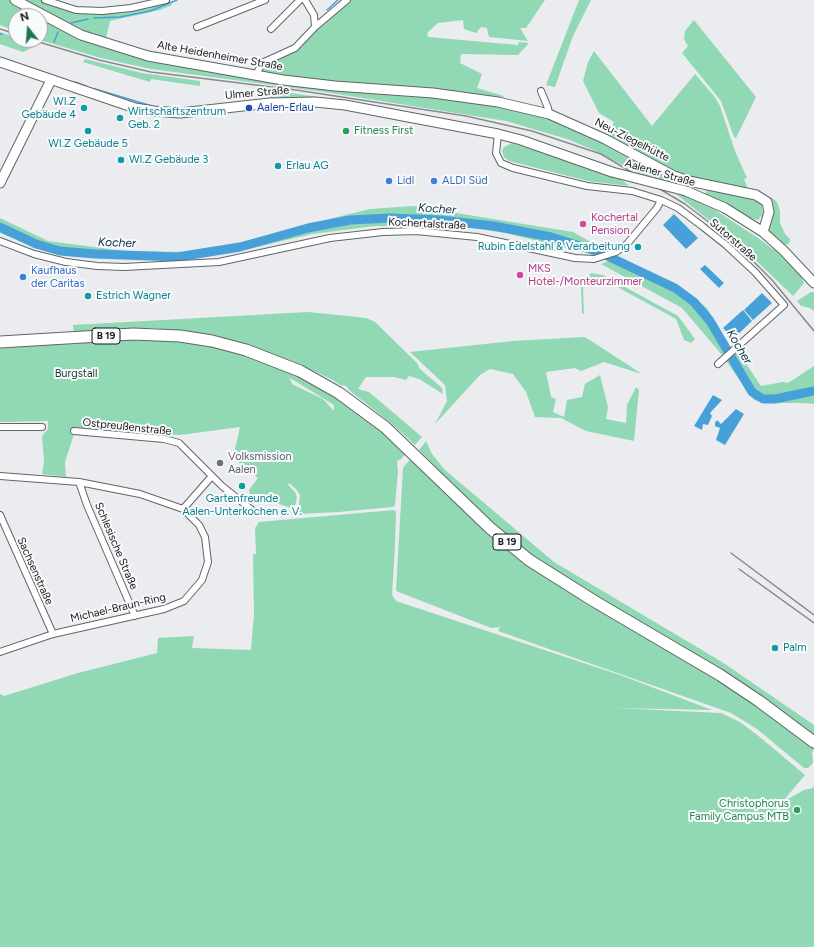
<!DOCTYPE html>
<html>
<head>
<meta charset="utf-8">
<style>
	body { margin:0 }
	#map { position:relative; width:814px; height:947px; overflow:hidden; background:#ebecef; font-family:Figtree,sans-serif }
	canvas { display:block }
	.north { position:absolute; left:8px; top:8px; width:40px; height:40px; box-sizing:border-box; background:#f8fafc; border:1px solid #9ea0a1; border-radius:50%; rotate:343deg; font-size:11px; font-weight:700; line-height:16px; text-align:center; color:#171819 }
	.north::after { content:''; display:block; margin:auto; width:14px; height:18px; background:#1e784d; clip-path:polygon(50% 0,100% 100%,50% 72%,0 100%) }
</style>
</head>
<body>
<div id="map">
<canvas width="814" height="947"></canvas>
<div class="north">N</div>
</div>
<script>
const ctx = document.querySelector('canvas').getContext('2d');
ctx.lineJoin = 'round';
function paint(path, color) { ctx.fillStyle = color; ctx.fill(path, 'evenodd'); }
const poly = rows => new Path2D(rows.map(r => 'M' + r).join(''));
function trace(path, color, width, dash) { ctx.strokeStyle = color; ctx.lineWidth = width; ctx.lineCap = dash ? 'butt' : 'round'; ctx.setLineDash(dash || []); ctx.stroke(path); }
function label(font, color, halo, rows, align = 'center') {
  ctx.font = font + ' Figtree,sans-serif'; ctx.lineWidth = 4; ctx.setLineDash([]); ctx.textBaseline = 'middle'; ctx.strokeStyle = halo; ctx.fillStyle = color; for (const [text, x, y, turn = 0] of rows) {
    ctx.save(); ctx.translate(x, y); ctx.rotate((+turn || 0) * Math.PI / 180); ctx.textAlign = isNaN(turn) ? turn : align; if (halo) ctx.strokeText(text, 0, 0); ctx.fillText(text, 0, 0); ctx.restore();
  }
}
paint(poly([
	[0,0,10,0,40,16,16,16,16,31,0,25],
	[15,0,45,0,56,4,102,11,170,0,172,5,160,10,110,21,105,42,256,75,262,63,295,48,344,0,545,0,526,28,520,28,528,41,489,37,487,28,481,27,476,33,464,29,463,20,438,23,427,33,428,37,518,45,519,42,529,43,518,55,461,54,460,63,482,74,477,88,504,96,498,102,549,116,674,178,671,185,651,180,596,151,567,139,506,121,325,92,151,69,101,58,40,40,40,16],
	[579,0,591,0,573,36,555,87,546,85],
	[694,20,756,97,736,138,734,137,721,101,682,53,688,46,684,39,685,31],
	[0,32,16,38,16,40,22,40,35,46,23,52,0,44],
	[594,51,652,126,695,74,714,96,720,106,735,151,747,178,744,179,748,189,691,178,675,172,607,138,614,122,599,113,583,81,588,62],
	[85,59,142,73,200,81,200,86,151,79,150,82,83,62],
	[265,89,324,98,324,100,270,99,264,96],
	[512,143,621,179,629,186,588,181,509,161,504,157,502,151,504,147],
	[709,189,756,198,762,205,763,214,758,220,750,218,704,194],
	[676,194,683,195,715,210,758,238,777,252,801,276,804,283,793,296,739,244],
	[771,197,777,202,780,211,780,223,785,234,790,239,789,244,784,245,766,230,772,212],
	[413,206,573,232,605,250,588,253,505,233,464,227,375,226,312,234,231,253,189,260,122,259,70,256,36,248,0,233,0,218,48,241,125,251,190,252,274,238,329,219,370,209],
	[617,257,679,286,707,308,730,347,723,356,682,308,601,264],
	[591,273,603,275,678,316,695,339,691,343,684,340,676,319,601,278,591,279,583,287,584,314,582,313,581,284],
	[811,292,814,292,814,311,810,308,801,306,797,301],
	[308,312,366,318,375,322,417,363,420,369,442,388,443,394,419,379,409,376,406,380,394,377,366,377,358,389,369,392,422,437,415,445,391,423,350,391,346,386,340,385,333,380,295,362,249,346,185,332,153,328,74,333,73,325],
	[585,337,642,374,604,362,581,371,575,368,546,372,551,397,556,399,553,412,564,417,567,400,582,397,585,384,600,375,608,407,606,419,626,423,627,405,636,387,639,390,634,441,586,431,561,418,535,417,526,392,513,374,490,369,480,375,435,424,447,401,445,385,410,352,513,341],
	[150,338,200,344,248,356,300,376,362,414,407,452,401,459,397,461,398,472,395,505,393,507,339,512,298,514,300,495,296,489,289,483,288,485,295,492,297,498,294,509,271,501,270,504,261,502,250,495,249,490,258,478,233,458,240,427,180,435,76,428,65,462,66,477,42,474,44,462,42,436,48,429,48,421,0,422,0,347],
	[290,378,334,405,334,411,323,399,292,384],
	[737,350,761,386,783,382,788,383,814,366,814,404,805,403,767,403,754,400,726,361],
	[426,441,432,454,445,470,554,562,722,662,814,725,814,735,719,668,615,608,534,557,498,529,419,450],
	[412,457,527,564,589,606,604,612,660,643,744,698,811,745,814,749,812,753,813,763,808,768,804,768,757,729,731,713,498,631,500,627,491,628,396,591,403,468],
	[394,510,396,512,395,545,392,595,396,601,620,675,712,710,614,708,721,713,740,722,761,738,805,775,768,819,771,821,788,799,804,790,813,788,814,785,814,947,0,947,0,694,4,696,78,673,157,653,158,638,194,636,192,648,251,650,254,614,253,554,256,554,255,528,259,522]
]), '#91d8b4');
paint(poly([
	[674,214,698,238,686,249,663,225],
	[705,265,724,283,719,288,700,269],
	[762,293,772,303,753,320,744,310],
	[743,310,752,321,733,339,723,328],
	[713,395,722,400,710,413,712,416,708,425,703,424,702,430,694,426],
	[736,409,744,414,725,445,716,440,720,428,715,426,715,423,717,420,721,424]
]), '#47a1d8');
trace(poly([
	[327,10,338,0],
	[94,18,120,17,150,11,177,0],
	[71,23,88,19],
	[0,34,2,34],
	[54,42,58,32],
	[75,82,86,86],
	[95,89,152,106],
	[730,362,731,360]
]), '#47a1d8', 1.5);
trace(poly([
	[0,227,36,244,60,251,95,254,177,257,240,247,308,228,350,220,390,218,440,220,494,226,551,237,599,252,675,288,694,302,710,321,752,392,763,399,775,399,814,391]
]), '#47a1d8', 9);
const street = poly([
	[45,0,76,10,102,11,131,8,166,0],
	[197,27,265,0],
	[315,27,347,0],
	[271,29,300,0],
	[256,75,262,63,295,48,315,27,314,15,305,0],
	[541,91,548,108,549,114],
	[498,134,496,153,501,163,513,168,587,186,632,191,661,200,678,208,702,226,726,245,755,272,784,305,718,364],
	[0,241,34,254,66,262,97,266,124,267,219,262,330,238,383,232,416,231,477,237,575,258,594,259,616,252,627,244,657,208,661,200],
	[0,427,42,427],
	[74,431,164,439,179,443,222,486,252,510],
	[0,476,79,482,140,494,183,509,199,525,205,537,208,562,202,580,184,601,164,609,53,634,0,652],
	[79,482,87,505,135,616],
	[183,509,212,476],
	[0,515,53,634]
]);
const secondary = poly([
	[15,0,81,35,148,56,283,80,335,86,433,93,498,102,549,114,605,139,674,176,689,181,756,195,767,202,769,212,763,232],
	[0,62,135,108,154,111,180,113,270,103,315,102,345,105,498,134,521,140,612,172],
	[0,183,51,80],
	[686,191,725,208,763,232,784,251,814,283]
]);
const highway = poly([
	[0,342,133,334,180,336,212,341,246,350,300,371,339,393,385,427,490,528,529,560,594,601,720,675,759,701,814,742]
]);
trace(street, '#626466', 8);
trace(secondary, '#626466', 11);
trace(highway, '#626466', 13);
trace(street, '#fff', 6);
trace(secondary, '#fff', 9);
trace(highway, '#fff', 11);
trace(poly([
	[0,29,16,34],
	[32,40,99,60,151,72,296,90,466,116,532,131,601,154,685,204,710,223,735,243,772,280,814,331],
	[731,553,814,615],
	[739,569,814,623]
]), '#898a8c', 1.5);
const secondaryBridge = poly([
	[612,172,686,191]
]);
trace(secondaryBridge, '#626466', 11, []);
trace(secondaryBridge, '#fff', 9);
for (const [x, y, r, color] of [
	[84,108,4,"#0f9aa8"],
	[249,108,4,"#1a4fb4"],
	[120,118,4,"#0f9aa8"],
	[88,131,4,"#0f9aa8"],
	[346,131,4,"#2e9e5b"],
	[121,160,4,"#0f9aa8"],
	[278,166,4,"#0f9aa8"],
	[389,181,4,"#3f7fe0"],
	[434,181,4,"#3f7fe0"],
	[583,224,4,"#d1479c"],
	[638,247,4,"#0f9aa8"],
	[520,275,4,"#d1479c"],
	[23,277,4,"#3f7fe0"],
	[88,296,4,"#0f9aa8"],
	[220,463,4,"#6b7280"],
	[242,486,4,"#0f9aa8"],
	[775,648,4,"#0f9aa8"],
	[797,810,4,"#2e9e5b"]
]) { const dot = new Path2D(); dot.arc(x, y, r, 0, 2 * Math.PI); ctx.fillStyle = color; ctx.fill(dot); trace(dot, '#f8fafc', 1.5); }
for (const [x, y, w] of [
	[106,336,28],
	[507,542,28]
]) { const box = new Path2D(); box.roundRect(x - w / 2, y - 8, w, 16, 3); ctx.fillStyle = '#f8fafc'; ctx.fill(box); trace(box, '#171819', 1); }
label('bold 10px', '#171819', null, [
	["B 19",106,336],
	["B 19",507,542]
]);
label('11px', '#171819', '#f8fafc', [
	["Alte Heidenheimer Straße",220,56,10],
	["Ulmer Straße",257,93,-5],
	["Neu-Ziegelhütte",632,140,27],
	["Aalener Straße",660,173,16],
	["Kochertalstraße",427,224,3],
	["Sutorstraße",733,240,41],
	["Ostpreußenstraße",127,427,6],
	["Schlesische Straße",116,546,67],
	["Sachsenstraße",35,571,66],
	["Michael-Braun-Ring",118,608,-13]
]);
label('11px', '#0d838f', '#f8fafc', [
	["WI.Z",76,102,"right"],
	["Gebäude 4",76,115,"right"],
	["Wirtschaftszentrum",128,112],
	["Geb. 2",128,125],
	["WI.Z Gebäude 5",88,144,"center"],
	["WI.Z Gebäude 3",129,160],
	["Erlau AG",286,166],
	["Rubin Edelstahl & Verarbeitung",630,247,"right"],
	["Estrich Wagner",96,296],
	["Gartenfreunde",242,499,"center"],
	["Aalen-Unterkochen e. V.",242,512,"center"],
	["Palm",783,648]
], 'left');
label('11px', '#164399', '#f8fafc', [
	["Aalen-Erlau",257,108]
], 'left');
label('11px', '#27864d', '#f8fafc', [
	["Fitness First",354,131],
	["Christophorus",789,804,"right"],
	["Family Campus MTB",789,817,"right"]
], 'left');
label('11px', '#366cbe', '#f8fafc', [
	["Lidl",397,181],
	["ALDI Süd",442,181],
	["Kaufhaus",31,271],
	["der Caritas",31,284]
], 'left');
label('11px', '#b23c85', '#f8fafc', [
	["Kochertal",591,218],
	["Pension",591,231],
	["MKS",528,269],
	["Hotel-/Monteurzimmer",528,282]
], 'left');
label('11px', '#103d2a', '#f8fafc', [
	["Burgstall",76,374]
]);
label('11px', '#5b616d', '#f8fafc', [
	["Volksmission",228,457],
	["Aalen",228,470]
], 'left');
label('italic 12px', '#052d44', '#f8fafc', [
	["Kocher",437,209,4],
	["Kocher",117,243,2],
	["Kocher",739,347,59]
]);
</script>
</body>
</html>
